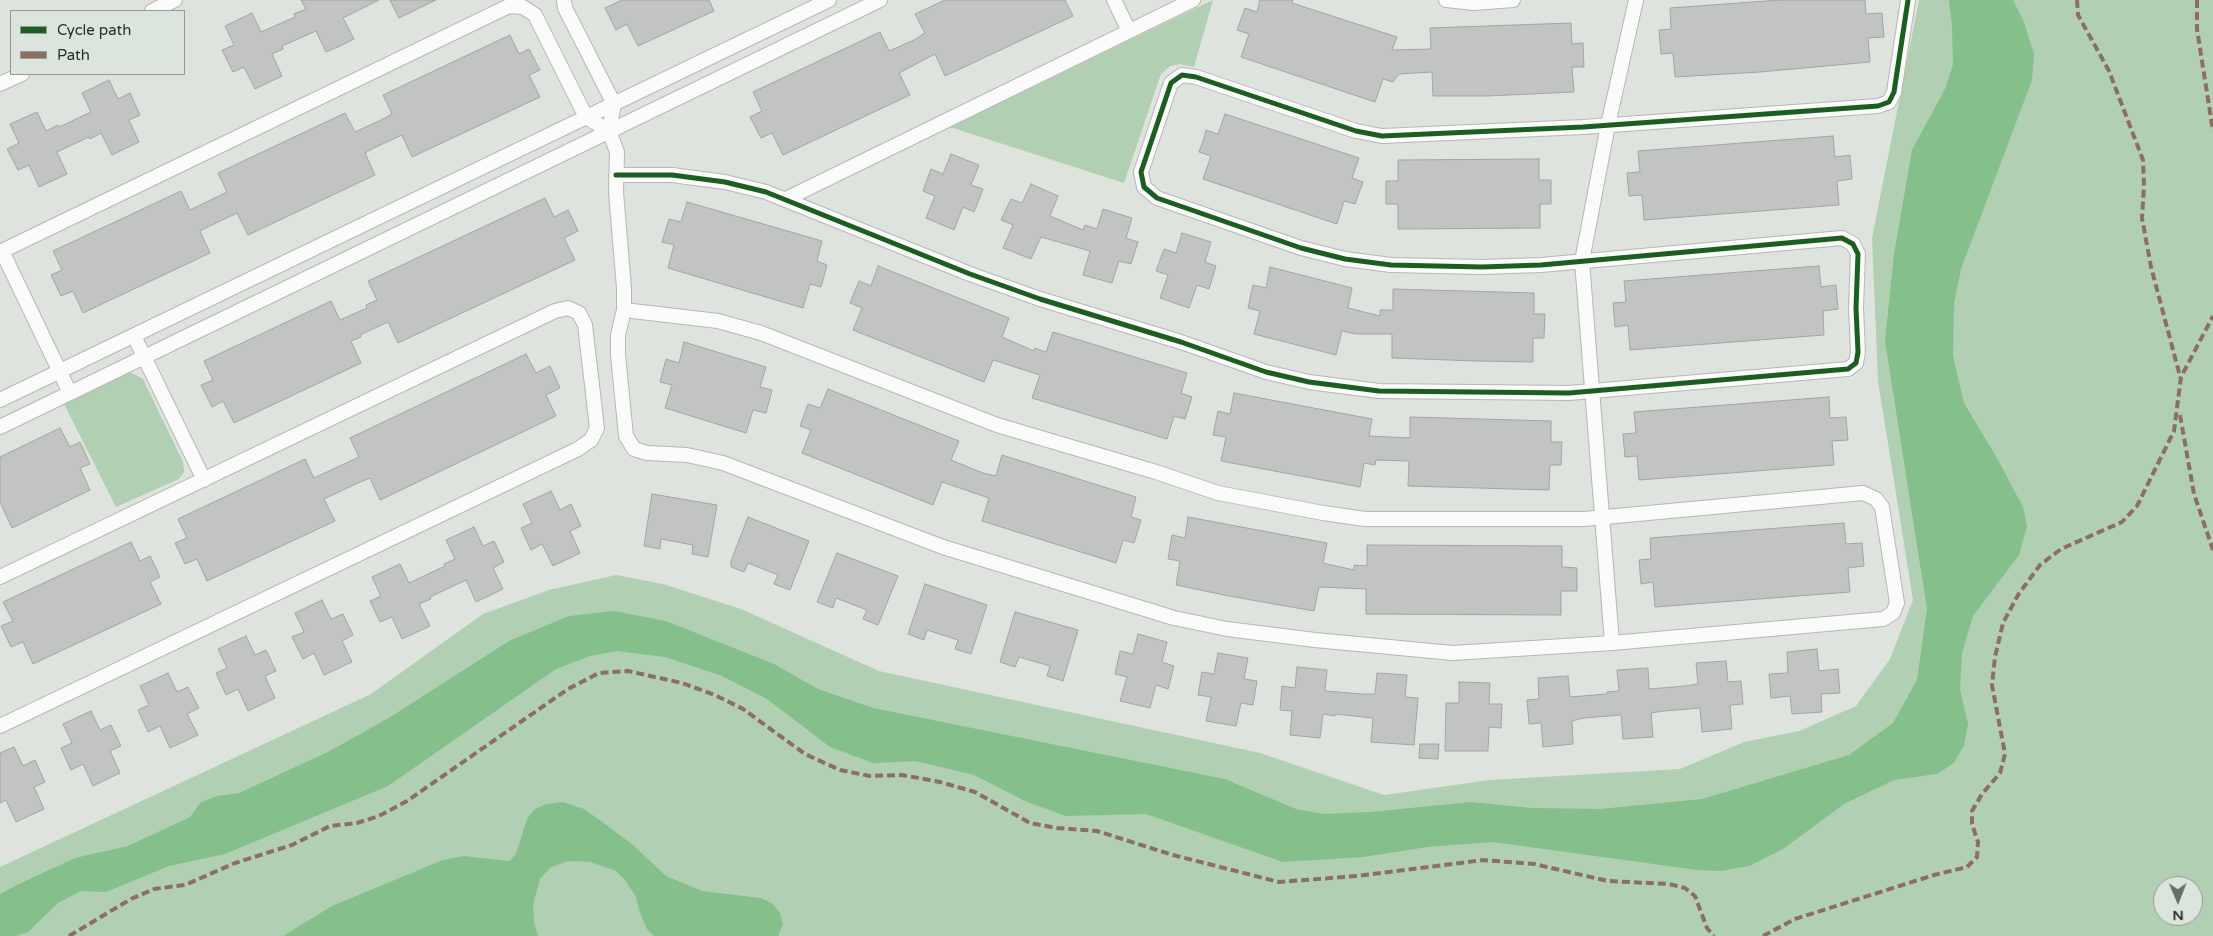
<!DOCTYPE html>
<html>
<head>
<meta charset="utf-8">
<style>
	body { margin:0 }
	#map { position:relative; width:2213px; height:936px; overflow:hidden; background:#dee3de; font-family:"Varela Round",sans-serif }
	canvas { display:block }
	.legend { position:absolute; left:10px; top:10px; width:175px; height:65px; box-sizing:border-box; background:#dce5dd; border:1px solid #959c96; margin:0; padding:6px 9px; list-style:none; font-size:15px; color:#2a2e2b }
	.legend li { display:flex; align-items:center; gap:10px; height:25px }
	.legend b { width:25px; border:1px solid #959c96 }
	.north { position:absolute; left:2153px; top:876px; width:50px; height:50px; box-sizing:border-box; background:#dce5dd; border:1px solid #959c96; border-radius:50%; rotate:179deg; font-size:14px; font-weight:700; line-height:20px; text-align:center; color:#2a2e2b }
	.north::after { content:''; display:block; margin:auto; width:18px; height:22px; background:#696d6a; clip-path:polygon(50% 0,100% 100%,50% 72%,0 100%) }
</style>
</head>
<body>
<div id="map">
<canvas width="2213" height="936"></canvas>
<ul class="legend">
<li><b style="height:6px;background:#1b5e20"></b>Cycle path</li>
<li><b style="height:6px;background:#8d6e63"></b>Path</li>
</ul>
<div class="north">N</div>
</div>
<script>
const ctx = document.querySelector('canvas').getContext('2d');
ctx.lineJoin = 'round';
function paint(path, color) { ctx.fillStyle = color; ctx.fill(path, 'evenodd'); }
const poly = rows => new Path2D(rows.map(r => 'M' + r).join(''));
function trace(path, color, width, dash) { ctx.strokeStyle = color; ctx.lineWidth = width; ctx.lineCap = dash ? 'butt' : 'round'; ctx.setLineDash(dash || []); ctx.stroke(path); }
paint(poly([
	[1213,0,1194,67,1180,64,1170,66,1161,74,1124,183,950,127],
	[1919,0,2213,0,2213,936,0,936,0,867,371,694,483,614,549,590,616,575,663,584,741,609,879,671,1260,753,1384,795,1489,780,1680,769,1744,742,1799,731,1856,706,1890,659,1913,600,1878,381,1872,238],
	[2163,886,2193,886,2193,916,2163,916],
	[128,371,143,379,183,462,184,472,179,479,116,507,63,402]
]), '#b1d0b3');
paint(poly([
	[1949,0,2013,0,2024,22,2034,54,2032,80,1961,269,1954,303,1953,356,1964,403,1998,460,2023,507,2027,526,2019,555,1973,616,1962,653,1960,689,1968,724,1964,745,1954,763,1937,774,1894,780,1844,804,1783,849,1749,866,1721,871,1697,870,1493,842,1427,847,1363,857,1283,862,1146,814,1066,816,1027,802,974,775,916,761,873,763,830,747,767,699,722,676,665,657,617,651,590,656,556,669,388,786,225,854,169,866,106,892,81,891,58,903,28,932,16,936,0,936,0,894,19,884,75,858,128,846,190,817,201,802,217,796,239,793,328,752,392,716,509,641,569,616,614,611,666,621,774,664,818,689,873,708,1225,779,1296,809,1324,814,1370,812,1471,802,1531,808,1600,809,1702,799,1849,755,1893,723,1917,680,1927,609,1885,341,1894,254,1912,150,1946,87,1953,64,1952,26],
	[563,802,584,809,601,821,633,845,666,876,702,891,761,898,773,904,780,913,783,924,778,936,654,936,647,929,640,913,636,897,625,880,616,871,590,862,569,861,551,867,540,879,533,905,534,922,538,936,283,936,332,906,443,860,464,856,509,861,516,854,527,819,535,809,546,804]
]), '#84bf8c');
const building = poly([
	[301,0,379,0,343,18,354,39,340,46,326,52,316,31,282,46,283,49,272,54,282,76,255,89,244,67,233,72,222,50,234,45,225,26,252,13,261,32,295,17,294,14,306,9,301,0],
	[390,0,436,0,399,18,390,0],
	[622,0,709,0,714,11,638,46,627,24,616,30,605,8,622,0],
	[945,0,1065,0,1073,16,945,76,935,54,899,73,910,95,783,155,772,133,761,138,750,117,762,111,753,92,880,32,889,51,914,40,925,33,915,14,945,0],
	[1260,0,1293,0,1292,3,1397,37,1392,50,1431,49,1430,28,1571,23,1572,44,1583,43,1584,67,1572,67,1574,92,1487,96,1433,96,1432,72,1399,74,1393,82,1383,79,1375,102,1241,57,1249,34,1237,30,1245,8,1257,12,1260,0],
	[1780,0,1865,0,1866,14,1882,13,1884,37,1868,38,1870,62,1760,72,1675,77,1673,53,1661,54,1659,30,1671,29,1670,8,1780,0],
	[510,35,519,54,529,49,540,70,529,75,540,97,412,157,402,135,374,148,365,153,375,175,248,235,237,213,210,226,200,231,210,253,83,313,73,291,61,296,51,275,62,270,53,251,181,191,190,210,227,192,218,173,345,113,355,132,381,120,392,114,383,95,510,35],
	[109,80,118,99,130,93,140,115,129,120,139,142,112,155,101,133,90,139,89,137,57,152,67,174,39,187,29,165,18,170,7,149,19,143,10,124,37,112,46,131,58,125,59,127,91,112,82,93,109,80],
	[1225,114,1359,158,1352,178,1363,182,1355,204,1344,201,1337,224,1203,179,1211,156,1199,152,1203,141,1206,130,1218,134,1225,114],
	[1833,136,1835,157,1850,155,1852,179,1837,181,1839,205,1644,220,1642,195,1629,196,1627,173,1640,172,1638,151,1833,136],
	[951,154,979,165,971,185,983,189,974,212,963,207,954,230,926,218,935,196,923,191,931,169,943,174,951,154],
	[1539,159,1539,180,1551,180,1551,204,1540,204,1540,228,1398,229,1398,204,1386,204,1386,181,1398,181,1398,160,1539,159],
	[1031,184,1058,196,1050,216,1083,230,1085,225,1097,229,1103,209,1132,218,1126,238,1138,242,1131,264,1119,261,1112,283,1083,275,1090,251,1041,237,1031,259,1003,248,1013,225,1001,220,1011,199,1022,203,1031,184],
	[545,198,554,217,568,210,573,220,578,231,564,238,575,260,398,343,388,322,360,335,361,337,351,341,361,363,234,423,223,401,212,407,201,385,213,380,204,361,331,301,340,320,367,308,366,305,377,300,368,281,545,198],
	[687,202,822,241,817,261,827,265,821,287,810,284,803,308,668,268,674,245,662,242,669,219,681,222,687,202],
	[1182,233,1211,242,1205,262,1216,266,1209,289,1197,285,1189,308,1160,298,1168,275,1156,271,1164,249,1176,253,1182,233],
	[878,266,1009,318,1002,337,1034,351,1035,348,1046,352,1053,332,1187,373,1181,393,1192,397,1185,419,1174,416,1167,439,1032,398,1040,375,993,360,984,382,853,330,862,308,850,303,859,281,871,286,878,266],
	[1819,266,1821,287,1836,285,1838,309,1823,311,1824,335,1630,350,1628,325,1615,327,1613,303,1626,302,1624,281,1819,266],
	[1270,267,1352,288,1348,308,1380,316,1380,310,1393,310,1393,289,1534,293,1534,314,1545,314,1544,338,1533,338,1533,362,1477,361,1392,358,1392,334,1355,334,1342,331,1336,355,1254,334,1260,311,1248,308,1253,285,1266,288,1270,267],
	[684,342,766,367,760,387,772,390,766,413,753,410,746,433,665,408,672,385,660,382,666,359,679,363,684,342],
	[526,354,536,373,550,366,560,388,546,395,556,416,380,500,370,478,358,483,324,499,335,521,207,581,197,559,185,564,175,543,187,538,178,519,305,459,314,478,359,457,350,438,526,354],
	[828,389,959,441,951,460,983,473,996,476,1002,455,1136,497,1131,517,1141,520,1134,543,1123,540,1116,563,982,521,989,498,942,482,933,505,802,453,811,430,800,426,808,404,820,408,828,389],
	[1234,393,1372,419,1369,436,1410,438,1410,417,1551,421,1551,442,1562,442,1561,465,1550,465,1549,490,1408,486,1409,461,1376,460,1375,465,1364,463,1360,487,1221,461,1226,437,1213,435,1218,411,1230,414,1234,393],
	[1829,397,1830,418,1846,417,1848,440,1832,441,1834,465,1639,480,1637,456,1625,457,1623,434,1636,433,1634,412,1829,397],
	[60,428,70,447,80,442,90,464,80,468,90,490,12,528,0,502,0,457,60,428],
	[551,491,560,510,571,504,581,526,570,531,580,553,553,566,542,544,531,550,521,528,532,523,523,504,551,491],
	[652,494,717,505,708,557,692,554,693,545,661,539,660,549,644,546,652,494],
	[748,517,809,541,790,590,774,584,778,575,748,563,744,572,731,567,731,561,748,517],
	[1188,517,1327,543,1323,563,1354,570,1354,565,1367,566,1367,545,1562,546,1562,567,1577,568,1577,591,1561,591,1561,615,1366,614,1366,589,1319,587,1314,611,1229,596,1176,585,1180,561,1168,559,1172,535,1185,538,1188,517],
	[1844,523,1846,544,1862,543,1864,566,1848,568,1850,592,1655,607,1653,582,1641,584,1639,560,1651,559,1650,538,1844,523],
	[474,527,483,546,494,541,504,562,493,568,503,589,476,602,466,580,430,597,431,599,419,604,430,626,402,639,392,617,380,622,370,601,381,596,372,577,400,564,409,583,445,566,444,564,455,559,446,540,474,527],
	[131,542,140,561,150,556,155,566,160,577,150,582,161,604,33,664,23,642,11,647,1,626,13,621,3,602,131,542],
	[837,553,898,576,878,625,863,619,867,610,836,598,833,608,817,602,837,553],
	[925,584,987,605,971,654,955,649,958,640,927,630,924,640,908,634,925,584],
	[322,600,331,619,343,614,353,635,342,641,352,662,324,675,314,653,303,659,292,637,304,632,295,613,322,600],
	[1015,612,1078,630,1063,681,1047,676,1050,666,1019,657,1015,667,1000,662,1015,612],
	[1138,634,1167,642,1162,662,1174,666,1168,689,1156,685,1150,708,1120,701,1127,677,1115,674,1120,651,1133,654,1138,634],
	[246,636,255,655,266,650,276,671,265,676,275,698,248,711,238,689,226,695,216,673,227,668,218,649,246,636],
	[1817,649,1819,671,1838,669,1840,693,1821,694,1822,712,1792,714,1790,696,1771,698,1769,674,1788,673,1787,652,1817,649],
	[1218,653,1248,658,1244,679,1257,681,1253,705,1241,703,1236,726,1206,721,1211,697,1198,695,1202,672,1214,674,1218,653],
	[1726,661,1728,682,1741,681,1743,704,1730,705,1732,729,1702,732,1700,708,1664,711,1651,713,1653,737,1623,739,1621,715,1584,718,1572,721,1573,744,1543,747,1541,723,1529,724,1527,700,1539,699,1538,678,1568,676,1570,697,1607,694,1607,692,1619,691,1617,670,1648,668,1649,689,1685,686,1698,684,1696,663,1726,661],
	[1297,667,1327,670,1325,691,1362,694,1375,694,1377,673,1407,675,1405,697,1418,698,1414,745,1371,742,1373,718,1335,714,1335,716,1323,714,1320,738,1290,735,1292,711,1280,710,1282,686,1295,688,1297,667],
	[168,673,177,692,188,687,199,708,187,714,198,735,170,748,160,726,148,732,138,710,149,705,140,686,168,673],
	[1459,682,1490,683,1489,704,1502,704,1501,728,1489,727,1488,751,1445,751,1446,703,1459,703,1459,682],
	[91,711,100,730,111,725,121,746,110,751,120,773,93,786,83,764,71,770,61,748,72,743,63,724,91,711],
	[1420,744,1439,744,1438,759,1419,758,1420,744],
	[14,747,23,766,35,760,45,782,34,787,44,809,16,822,6,800,0,803,0,753,14,747]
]);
paint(building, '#c2c4c3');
trace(building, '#a3a4a3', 1);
const minor = poly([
	[1114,0,1129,31],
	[1446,0,1474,3,1513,0],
	[152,11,175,0],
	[0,84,22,74],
	[609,131,617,152,616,192,624,288,624,310,618,335,618,355,626,436,634,449,647,453,687,455,723,463,943,547,1174,618,1227,629,1315,640,1453,653,1612,643,1883,619,1893,613,1897,603,1882,507,1876,499,1863,493,1584,519,1365,519,1323,513,1218,493,1156,472,997,425,761,333,718,321,624,310],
	[616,175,672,175,725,182,766,192,970,274,1040,299,1181,342,1266,372,1309,382,1379,391,1569,393,1848,369,1856,363,1858,352,1856,308,1858,254,1853,244,1842,238,1541,265,1482,267,1391,265,1345,259,1301,248,1157,198,1144,187,1141,172,1171,83,1182,75,1196,77,1356,131,1382,136,1583,127,1878,106,1889,102,1894,92,1908,0],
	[786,199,1193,0],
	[2,251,70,393],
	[0,252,509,6,523,7,535,15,586,117,609,131,614,104,565,8,564,0],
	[134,336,204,480],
	[0,400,829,0],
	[0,427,880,0],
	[0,577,555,311,568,308,579,313,585,325,597,428,591,440,578,449,0,726],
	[1612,643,1582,261,1608,125,1636,0]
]);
trace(minor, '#b5b8b5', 16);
trace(minor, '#fafbfa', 14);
trace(poly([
	[2077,0,2078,15,2109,71,2143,160,2144,186,2142,218,2151,267,2181,380],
	[2197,0,2197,29,2213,131],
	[2180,415,2194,494,2213,550],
	[69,936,131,899,154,889,185,885,235,863,292,845,330,826,357,823,379,816,407,801,568,689,599,673,628,671,682,683,715,695,743,709,805,754,840,770,870,776,902,775,940,782,975,792,1030,823,1057,828,1097,831,1173,855,1279,882,1357,876,1483,860,1534,864,1608,881,1669,884,1685,888,1695,896,1707,928,1714,936],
	[1763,936,1795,919,1934,875,1967,867,1977,857,1978,842,1972,824,1972,811,1982,794,2000,773,2005,754,1992,685,1995,657,2003,623,2018,595,2040,565,2061,549,2122,522,2137,506,2174,431,2181,377,2213,316]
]), '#8d6e63', 4, [8, 4]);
trace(poly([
	[616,175,672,175,725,182,766,192,970,274,1040,299,1181,342,1266,372,1309,382,1379,391,1569,393,1848,369,1856,363,1858,352,1856,308,1858,254,1853,244,1842,238,1541,265,1482,267,1391,265,1345,259,1301,248,1157,198,1144,187,1141,172,1171,83,1182,75,1196,77,1356,131,1382,136,1583,127,1878,106,1889,102,1894,92,1908,0]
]), '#1b5e20', 5);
</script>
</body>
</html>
